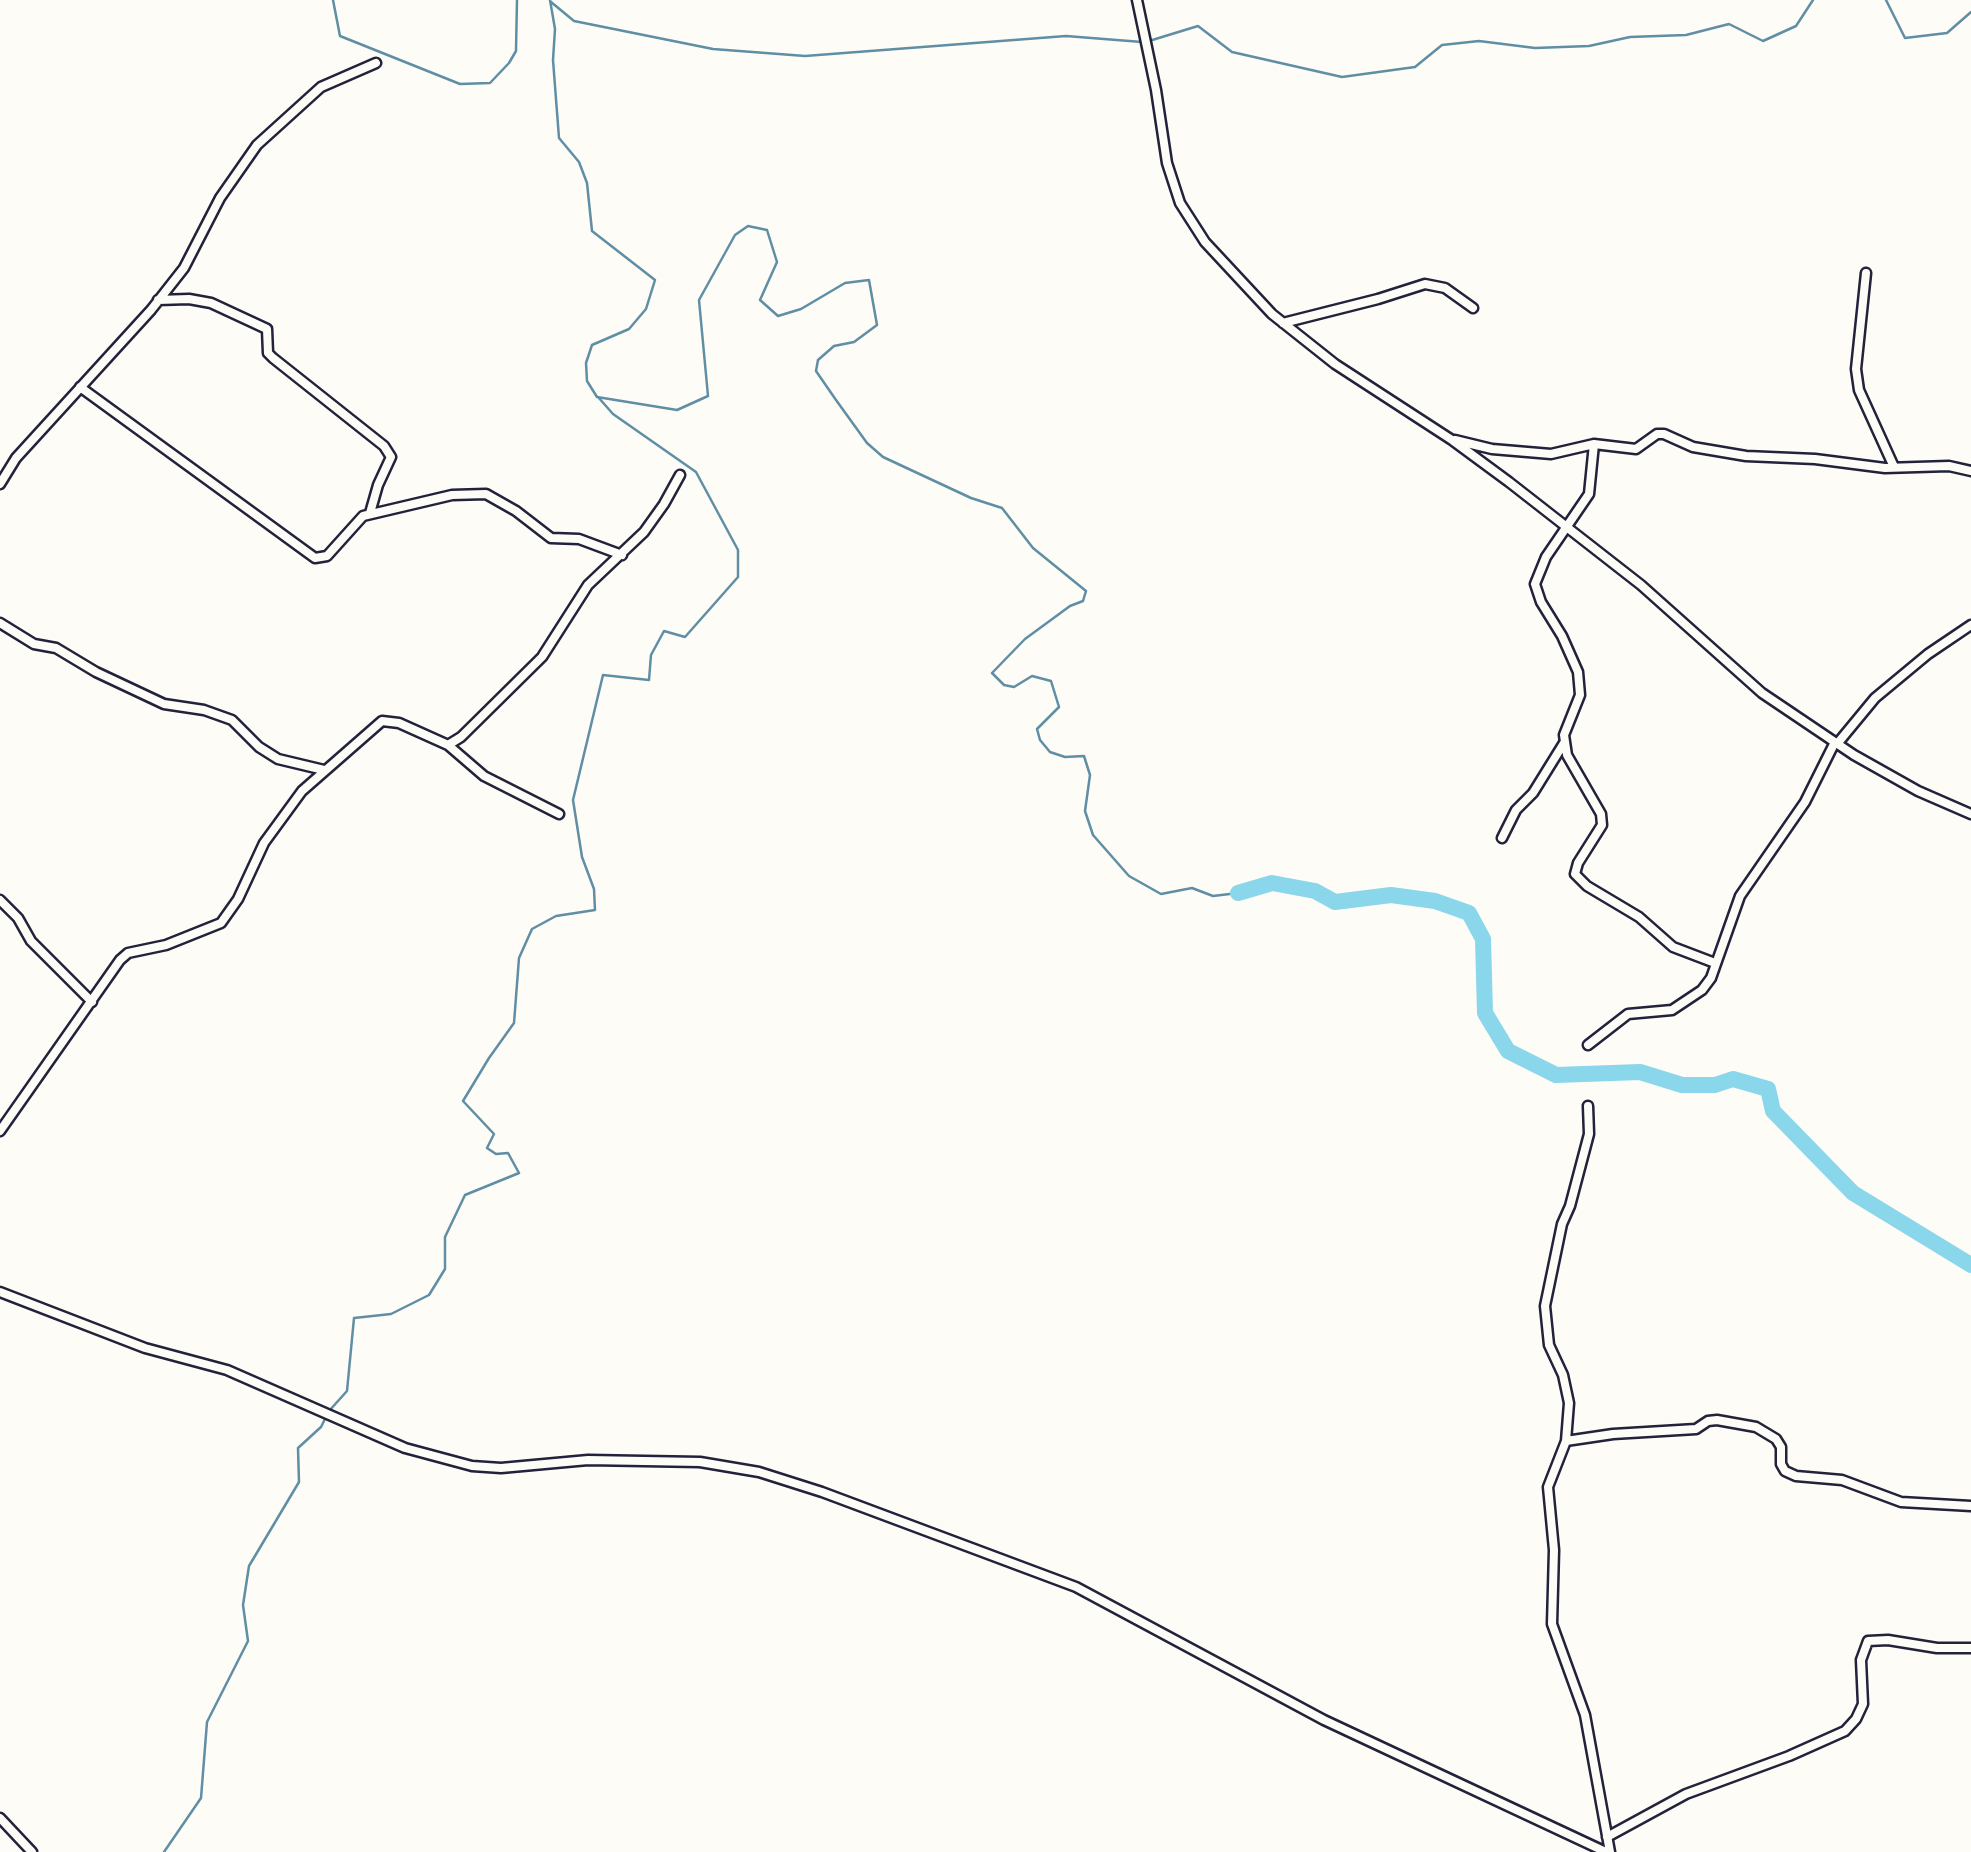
<!DOCTYPE html>
<html>
<head>
<meta charset="utf-8">
<style>
	body { margin:0 }
	canvas { display:block; background:#fdfcf7 }
</style>
</head>
<body>
<canvas width="1971" height="1852"></canvas>
<script>
const ctx = document.querySelector('canvas').getContext('2d');
ctx.lineJoin = 'round';
const poly = rows => new Path2D(rows.map(r => 'M' + r).join(''));
function trace(path, color, width, dash) { ctx.strokeStyle = color; ctx.lineWidth = width; ctx.lineCap = dash ? 'butt' : 'round'; ctx.setLineDash(dash || []); ctx.stroke(path); }
trace(poly([
	[333,0,340,36,460,84,490,83,509,63,516,51,517,0],
	[550,0,555,29,553,60,559,138,579,162,587,183,592,231,655,280,646,309,629,329,592,345,586,363,587,381,597,397,677,410,708,396,699,300,735,235,748,226,767,230,777,262,760,300,778,316,801,309,845,283,869,280,877,325,854,342,834,346,818,360,816,371,836,400,867,443,883,457,971,498,1002,508,1033,548,1086,591,1083,601,1070,606,1025,639,992,673,1004,685,1014,687,1032,676,1051,681,1059,707,1037,729,1040,740,1050,752,1065,757,1084,756,1090,775,1085,811,1093,835,1129,876,1161,894,1192,888,1213,896,1238,893],
	[1886,0,1905,38,1947,33,1971,12],
	[551,2,574,21,713,49,805,56,1066,36,1142,42],
	[1149,41,1198,26,1232,52,1342,77,1415,67,1442,45,1479,41,1535,48,1589,46,1630,37,1686,35,1729,24,1763,41,1796,26,1813,0],
	[329,1411,347,1391,354,1318,391,1314,429,1295,445,1269,445,1237,465,1195,519,1173,508,1153,496,1154,487,1148,494,1134,463,1101,489,1058,514,1023,519,958,532,929,556,916,595,910,594,889,582,857,573,800,603,675,649,680,651,655,664,631,685,637,738,577,738,550,696,472,613,414,598,397],
	[164,1852,201,1798,207,1722,248,1641,243,1605,249,1566,299,1482,298,1448,321,1427,326,1417]
]), '#608ea4', 2.5);
trace(poly([
	[1238,893,1272,883,1315,891,1335,902,1391,895,1435,901,1469,913,1483,939,1485,1013,1508,1051,1556,1075,1640,1072,1682,1085,1715,1085,1733,1079,1768,1089,1773,1111,1853,1193,1971,1265]
]), '#8ad6ea', 16);
const street = poly([
	[1137,0,1156,90,1167,163,1180,203,1205,242,1272,314,1335,364,1452,440,1509,482,1641,585,1762,693,1854,755,1918,791,1971,814],
	[1866,273,1856,369,1859,390,1894,467],
	[158,300,189,299,211,303,267,329,268,353,273,358,384,446,391,457,378,485,370,513],
	[1283,323,1378,299,1425,284,1445,288,1473,308],
	[80,387,315,558,327,556,363,516,452,495,486,494,516,511,551,538,579,539,622,555],
	[1455,440,1492,449,1551,454,1594,444,1636,449,1657,434,1664,434,1693,447,1746,456,1815,459,1885,468,1949,466,1971,471],
	[1594,444,1589,494,1546,557,1535,584,1541,602,1562,636,1578,672,1580,695,1564,735,1567,755,1601,814,1602,825,1578,863,1575,874,1587,886,1639,917,1673,947,1715,963],
	[0,484,16,458,151,310,184,268,220,198,257,145,321,87,376,63],
	[0,623,34,644,56,648,96,672,164,704,204,710,232,720,259,747,278,759,324,770],
	[1837,744,1875,698,1928,654,1971,625],
	[448,745,484,776,559,814],
	[1502,838,1516,810,1533,793,1564,743],
	[0,900,18,918,31,941,92,1002],
	[1588,1045,1628,1014,1672,1010,1702,990,1711,978,1740,896,1805,802,1835,742],
	[1588,1106,1589,1134,1570,1206,1562,1224,1545,1306,1549,1345,1563,1375,1569,1403,1566,1441,1548,1487,1554,1550,1552,1624,1585,1715,1610,1852],
	[0,1131,120,960,128,953,166,945,221,923,238,899,264,843,302,791,382,721,399,723,448,745,461,737,542,657,588,585,644,532,664,504,680,475],
	[0,1292,145,1348,227,1370,405,1448,472,1466,501,1468,588,1460,700,1462,759,1472,822,1492,1076,1587,1324,1720,1606,1852],
	[1566,1441,1613,1434,1696,1429,1708,1421,1717,1420,1756,1427,1776,1439,1781,1447,1781,1464,1785,1471,1796,1476,1842,1480,1901,1502,1971,1506],
	[0,1818,32,1852],
	[1607,1837,1686,1794,1789,1756,1845,1731,1856,1719,1863,1704,1861,1660,1868,1641,1888,1640,1937,1648,1971,1648]
]);
trace(street, '#22223b', 13);
trace(street, '#fdfcf7', 8);
</script>
</body>
</html>
